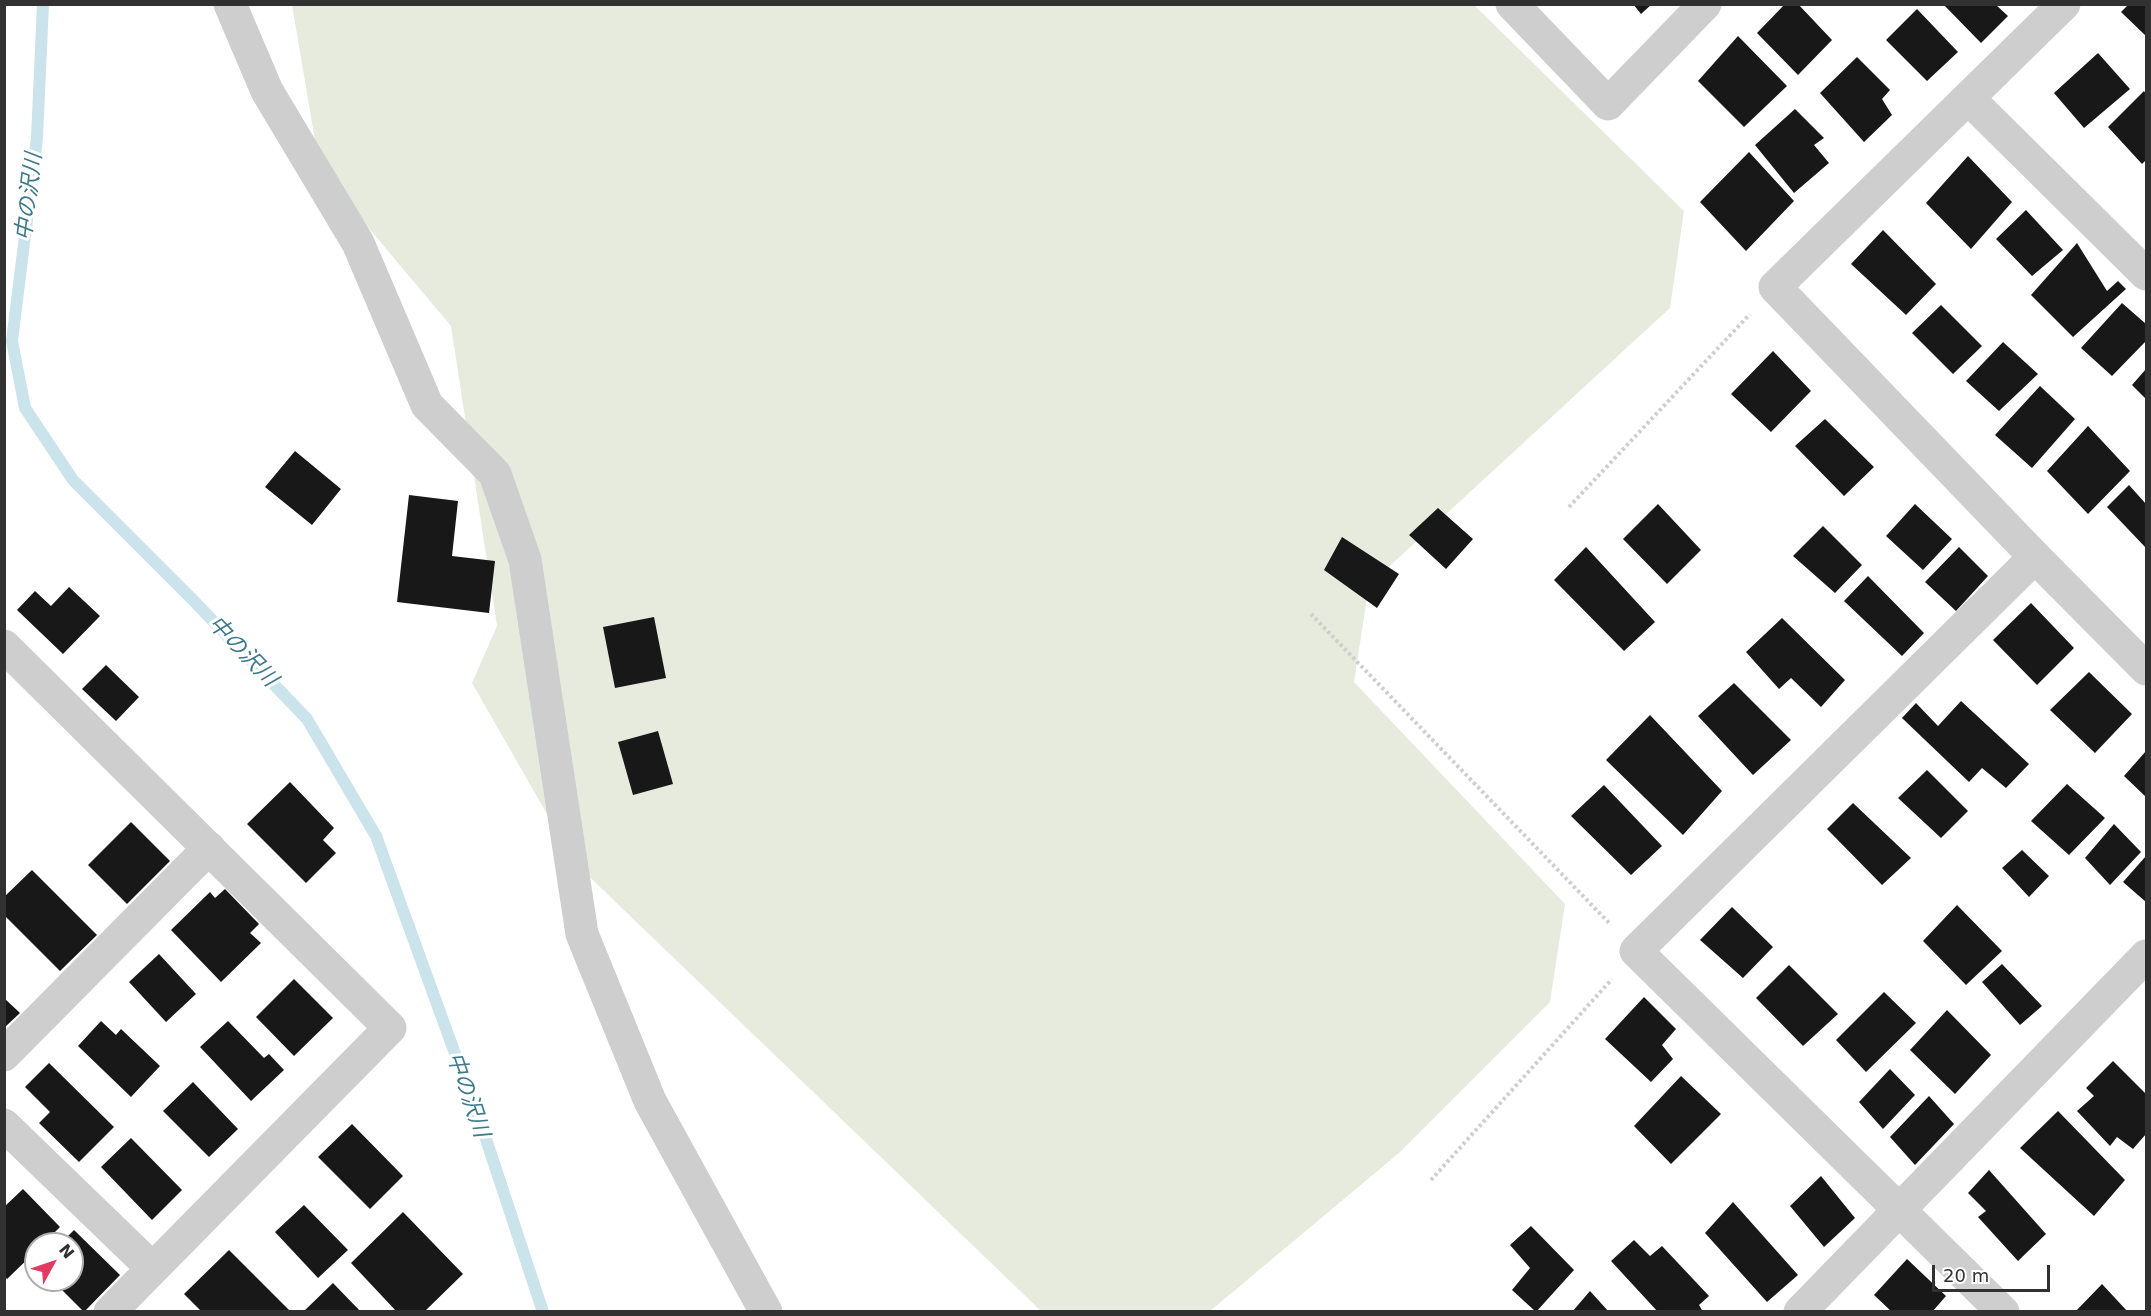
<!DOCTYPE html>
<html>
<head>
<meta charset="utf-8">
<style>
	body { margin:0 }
	#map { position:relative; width:2151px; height:1316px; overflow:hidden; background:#fff; font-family:"DejaVu Sans",sans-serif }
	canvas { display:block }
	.frame { position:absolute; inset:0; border:6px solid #313131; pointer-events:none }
	.north { position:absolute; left:24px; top:1232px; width:60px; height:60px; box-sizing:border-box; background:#fff; border:2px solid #adadad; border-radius:50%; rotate:50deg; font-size:16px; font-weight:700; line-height:24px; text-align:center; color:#313131 }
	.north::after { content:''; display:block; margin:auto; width:21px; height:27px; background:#e23a60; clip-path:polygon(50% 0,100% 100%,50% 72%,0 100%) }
	.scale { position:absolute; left:1932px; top:1265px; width:118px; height:27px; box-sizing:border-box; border:3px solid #313131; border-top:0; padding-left:8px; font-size:18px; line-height:21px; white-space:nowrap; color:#313131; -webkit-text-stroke:4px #fff; paint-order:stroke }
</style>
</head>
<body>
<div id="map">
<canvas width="2151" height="1316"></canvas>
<div class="frame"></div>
<div class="north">N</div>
<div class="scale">20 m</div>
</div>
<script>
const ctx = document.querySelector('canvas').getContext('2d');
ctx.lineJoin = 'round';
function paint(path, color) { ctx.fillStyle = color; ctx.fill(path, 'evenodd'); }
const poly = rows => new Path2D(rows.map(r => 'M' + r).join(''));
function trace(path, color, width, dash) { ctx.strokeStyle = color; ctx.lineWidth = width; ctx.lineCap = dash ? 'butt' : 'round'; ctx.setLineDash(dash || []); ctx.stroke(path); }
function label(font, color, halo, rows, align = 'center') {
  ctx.font = font + ' "DejaVu Sans","Noto Sans JP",sans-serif'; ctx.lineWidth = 6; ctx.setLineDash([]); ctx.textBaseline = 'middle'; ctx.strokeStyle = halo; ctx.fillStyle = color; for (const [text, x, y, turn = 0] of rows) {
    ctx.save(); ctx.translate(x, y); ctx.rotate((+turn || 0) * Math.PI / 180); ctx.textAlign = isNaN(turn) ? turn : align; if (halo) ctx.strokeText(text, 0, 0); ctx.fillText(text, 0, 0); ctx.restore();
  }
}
paint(poly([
	[292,5,1474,5,1684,211,1670,308,1369,585,1354,682,1565,904,1550,1002,1399,1153,1210,1311,1041,1311,575,863,472,683,497,626,451,326,320,170]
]), '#e6ebdd');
trace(poly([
	[43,4,37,138,12,341,25,408,73,480,192,599,307,719,376,836,486,1139,543,1312]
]), '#cbe3ea', 12);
paint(poly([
	[1633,4,1652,4,1641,14],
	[1785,4,1798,4,1832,40,1798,75,1757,33],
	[1943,4,1995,4,2008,16,1981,43],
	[2129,4,2146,4,2146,36,2121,12],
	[1917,9,1958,52,1927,81,1886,40],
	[1738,36,1787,86,1744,127,1698,81],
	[2098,53,2130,89,2084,128,2054,93],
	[1857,57,1890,90,1882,99,1892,115,1864,142,1820,93],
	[2144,91,2146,94,2146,160,2142,164,2108,127],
	[1795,109,1824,138,1814,145,1829,163,1794,193,1755,145],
	[1749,152,1794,201,1746,251,1700,202],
	[1968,156,2012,202,1971,249,1926,203],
	[2026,210,2063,250,2032,276,1996,239],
	[1883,230,1936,284,1906,315,1851,264],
	[2077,243,2107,291,2118,281,2126,289,2073,337,2031,295],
	[2122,303,2146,324,2146,341,2112,376,2081,348],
	[1941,305,1982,346,1953,374,1912,333],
	[2003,342,2038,374,1999,411,1966,381],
	[1773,351,1811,391,1771,432,1731,394],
	[2146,369,2146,399,2132,385],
	[2040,386,2075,419,2032,468,1995,435],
	[1825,419,1874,467,1844,496,1795,446],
	[2088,426,2130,471,2088,514,2047,471],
	[295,451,341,489,312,525,265,487],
	[2129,485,2146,504,2146,548,2107,507],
	[409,495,458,501,452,556,495,561,489,613,397,602],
	[1658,504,1701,550,1667,584,1623,539],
	[1915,504,1952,539,1923,570,1886,536],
	[1438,508,1473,539,1446,569,1409,535],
	[1823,526,1862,565,1835,593,1793,556],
	[1342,537,1399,574,1377,608,1324,570],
	[1586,547,1655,622,1624,651,1554,580],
	[1959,547,1988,576,1956,611,1925,582],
	[1868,576,1924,633,1902,656,1844,601],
	[69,587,100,616,63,654,17,610,35,591,51,606],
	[2031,603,2074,648,2037,685,1993,640],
	[654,617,666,678,615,688,603,627],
	[1782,618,1845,680,1821,707,1791,678,1779,689,1746,652],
	[106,665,139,697,116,721,82,689],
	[2089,672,2132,714,2095,753,2050,710],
	[1734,683,1791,740,1753,775,1698,716],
	[1961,701,2029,764,2006,788,1982,768,1969,782,1902,718,1916,703,1938,726],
	[1650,715,1722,791,1683,835,1606,760],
	[658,731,673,784,633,795,618,742],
	[2146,751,2146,797,2124,776],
	[1927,770,1968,811,1941,838,1898,798],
	[290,782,334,828,323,840,336,853,306,883,247,824],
	[2067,784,2105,818,2069,855,2031,821],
	[1604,785,1662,846,1631,875,1571,816],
	[1853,803,1911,858,1882,885,1827,829],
	[131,822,170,861,127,904,88,865],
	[2114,824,2141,852,2110,885,2085,858],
	[2022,850,2049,876,2029,897,2002,868],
	[2146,856,2146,902,2123,882],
	[32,870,97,935,60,971,4,915,4,897],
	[225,889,259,924,250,933,261,943,221,982,171,930,210,892,215,898],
	[1957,905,2002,951,1966,985,1923,941],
	[1732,907,1773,947,1743,978,1700,940],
	[159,954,196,994,166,1022,129,982],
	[2002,964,2042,1006,2020,1025,1982,982],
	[1789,965,1838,1014,1803,1046,1756,998],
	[294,979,333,1018,294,1056,256,1017],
	[1884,992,1916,1023,1866,1072,1836,1040],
	[1644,997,1676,1029,1662,1045,1673,1059,1651,1082,1605,1039],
	[4,998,20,1013,4,1028],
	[1947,1010,1991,1055,1955,1094,1910,1050],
	[101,1021,116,1035,121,1029,160,1066,131,1097,78,1046],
	[228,1021,264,1058,269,1054,284,1070,251,1101,200,1047],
	[2113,1061,2146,1094,2146,1134,2133,1149,2117,1137,2110,1146,2077,1111,2094,1096,2086,1088],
	[49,1063,114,1127,79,1162,39,1123,50,1112,25,1087],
	[1890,1069,1915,1095,1883,1129,1859,1102],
	[1681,1076,1721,1114,1671,1164,1634,1126],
	[193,1082,238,1129,209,1157,163,1111],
	[1929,1096,1954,1124,1915,1165,1890,1137],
	[2058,1111,2125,1180,2094,1216,2020,1148],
	[352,1124,403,1176,370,1209,318,1157],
	[131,1138,182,1190,152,1220,101,1167],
	[1989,1170,2046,1234,2018,1261,1978,1217,1986,1211,1968,1193],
	[1821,1176,1855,1218,1824,1247,1790,1206],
	[23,1189,60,1227,43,1244,36,1244,36,1251,7,1279,4,1276,4,1207],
	[1733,1202,1798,1275,1767,1302,1705,1233],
	[304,1205,348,1250,318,1278,275,1232],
	[403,1212,463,1274,424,1312,397,1312,351,1263],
	[1531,1226,1574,1270,1536,1312,1512,1290,1530,1268,1510,1245],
	[74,1230,120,1275,84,1312,52,1280,72,1280,72,1244,60,1244],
	[1634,1240,1650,1256,1662,1246,1709,1296,1699,1305,1703,1312,1658,1312,1611,1261],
	[229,1250,291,1312,202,1312,184,1294],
	[1907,1259,1946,1296,1932,1312,1892,1312,1874,1295],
	[333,1283,361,1312,303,1312],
	[2102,1284,2128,1312,2075,1312],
	[1590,1291,1609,1312,1572,1312]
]), '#181818');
trace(poly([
	[1569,507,1750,314],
	[1311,614,1611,925],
	[1431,1180,1612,979]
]), '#cecece', 4, [3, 3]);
trace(poly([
	[230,4,267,91,358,243,427,405,495,474,525,560,582,934,650,1101,766,1312],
	[1512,4,1608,104,1705,4],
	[2064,4,1775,287,2035,557,2146,669],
	[1969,99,2146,274],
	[4,646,390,1028,110,1312],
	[4,1055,209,848],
	[4,1125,152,1268],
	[1800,1312,2146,956],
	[2003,1312,1636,951,2035,557]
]), '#cecece', 33);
label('italic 22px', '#3e7a8c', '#fff', [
	["中の沢川",30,197,-83],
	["中の沢川",242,652,46],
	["中の沢川",467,1095,71]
]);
</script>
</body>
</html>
